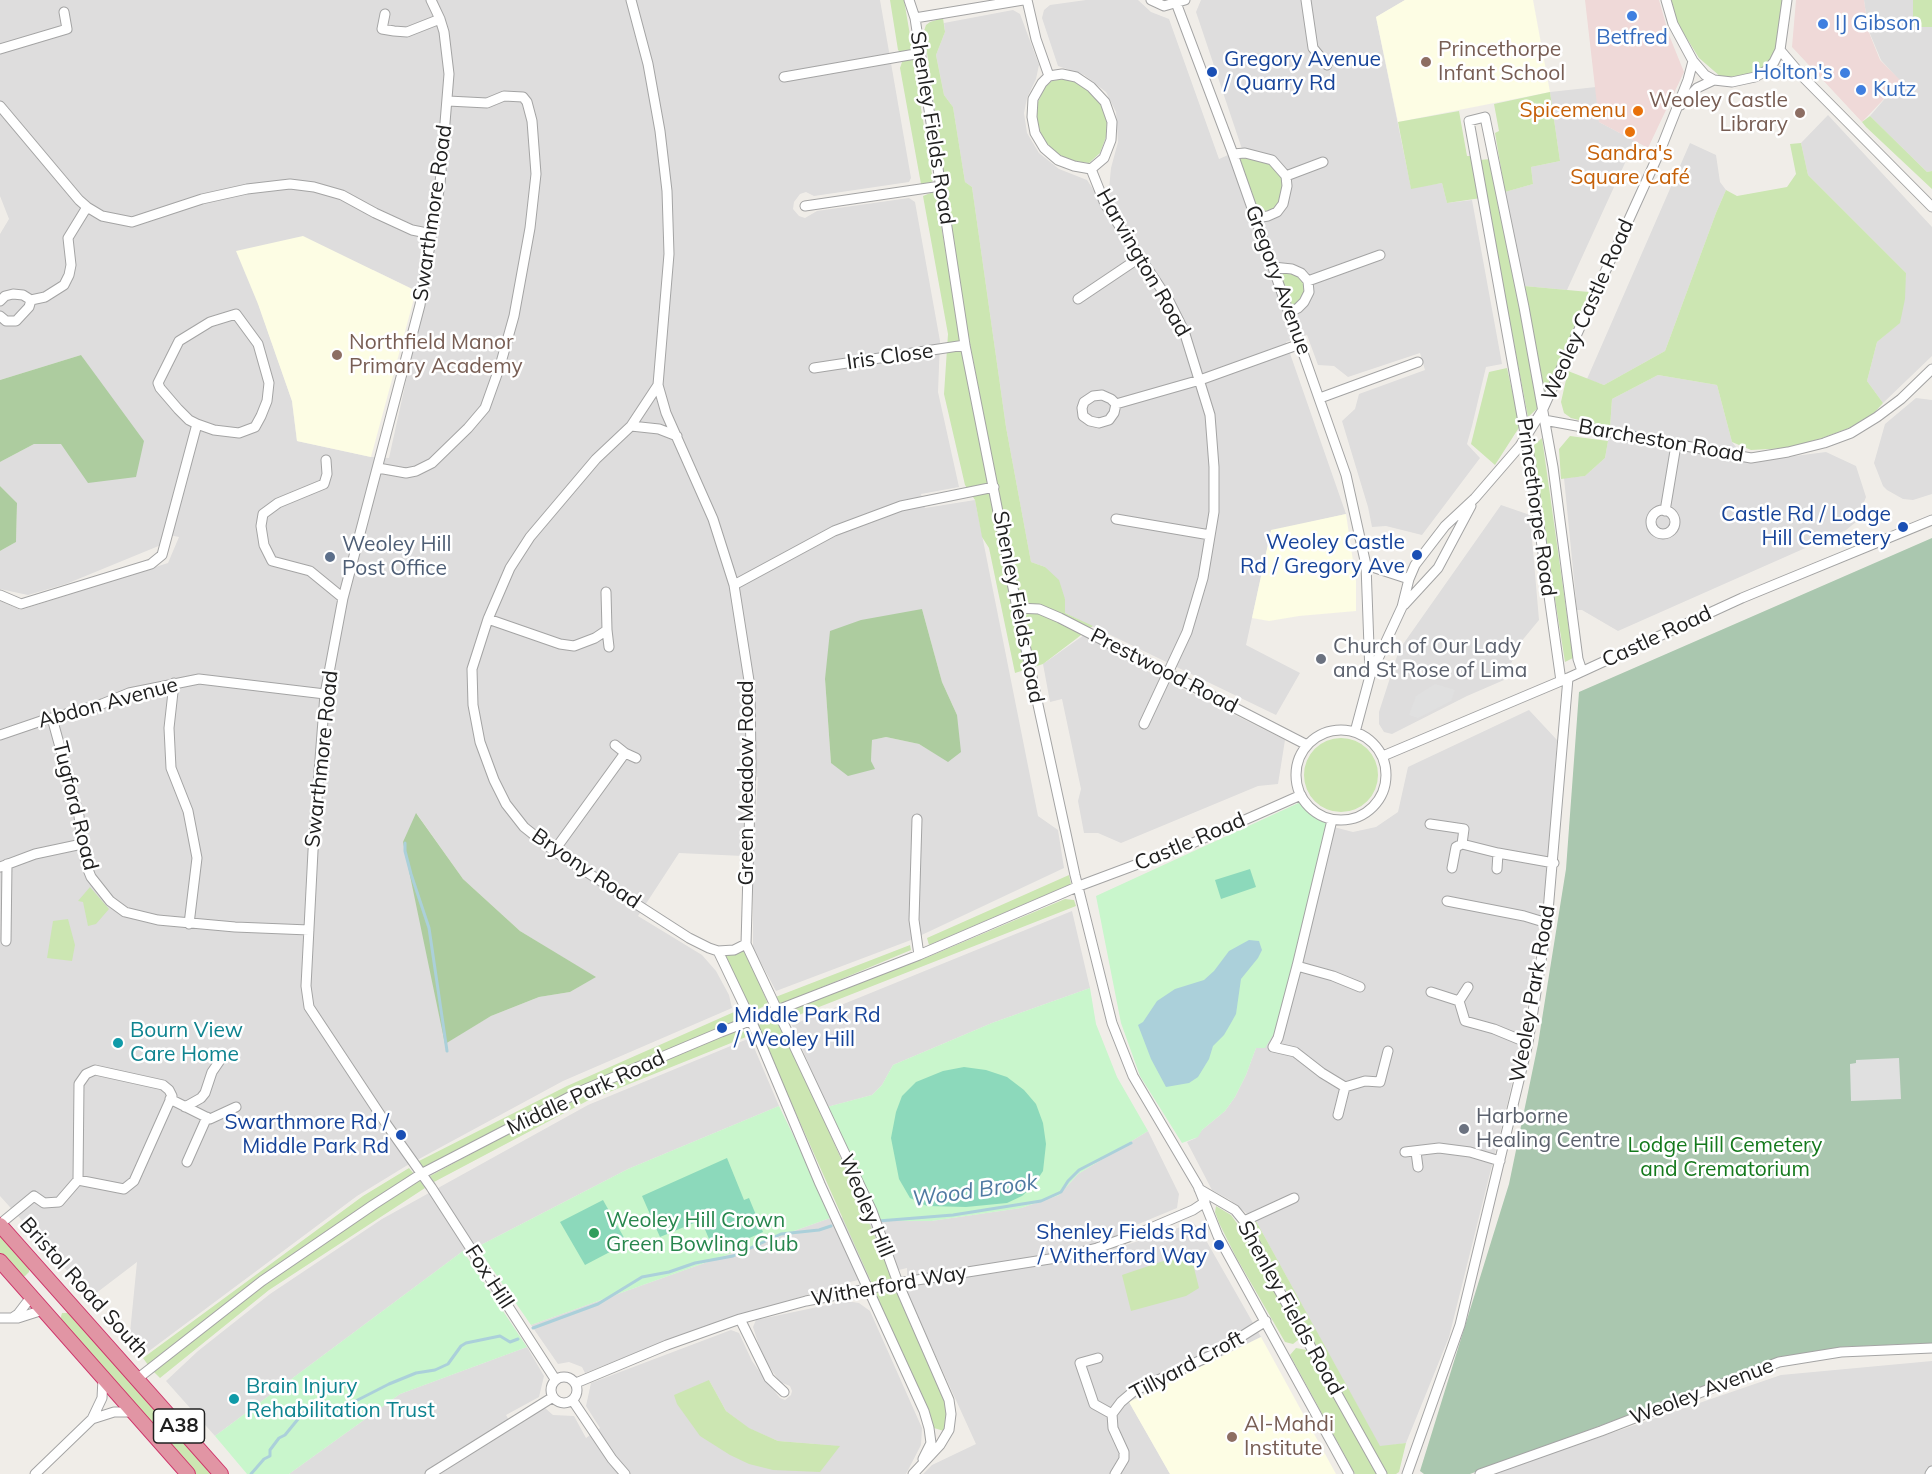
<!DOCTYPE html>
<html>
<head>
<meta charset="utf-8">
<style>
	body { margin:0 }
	canvas { display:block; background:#f0ede8 }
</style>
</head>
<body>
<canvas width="1932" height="1474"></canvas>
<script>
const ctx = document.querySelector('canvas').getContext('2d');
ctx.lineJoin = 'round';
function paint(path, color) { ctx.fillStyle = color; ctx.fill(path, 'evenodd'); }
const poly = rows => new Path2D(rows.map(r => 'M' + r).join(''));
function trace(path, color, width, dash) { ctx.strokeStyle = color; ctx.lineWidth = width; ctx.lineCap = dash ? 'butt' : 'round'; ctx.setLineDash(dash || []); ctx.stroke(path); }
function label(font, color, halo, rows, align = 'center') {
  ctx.font = font + ' Mulish,sans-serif'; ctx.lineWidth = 5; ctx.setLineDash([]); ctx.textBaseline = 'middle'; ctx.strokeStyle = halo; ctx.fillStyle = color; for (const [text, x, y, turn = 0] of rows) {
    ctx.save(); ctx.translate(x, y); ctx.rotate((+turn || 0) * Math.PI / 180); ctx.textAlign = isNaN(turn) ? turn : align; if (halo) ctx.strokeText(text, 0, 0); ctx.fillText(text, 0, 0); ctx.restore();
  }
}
paint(poly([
	[0,0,880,0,911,178,909,182,814,196,806,192,800,194,794,202,793,209,799,216,805,218,817,211,909,198,915,202,940,341,938,392,959,487,921,494,925,508,975,500,1038,816,1058,830,1064,868,911,940,776,991,753,948,753,857,758,777,745,776,743,856,679,853,638,916,702,955,716,971,729,995,732,1008,563,1081,406,1166,357,1196,145,1354,129,1343,137,1262,91,1297,0,1196,0,601,21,610,168,563,179,537,164,534,161,545,66,584,28,595,0,589,0,551,16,542,17,503,0,486,0,462,34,444,62,444,69,454,100,383,81,355,0,380,0,234,9,219,0,196],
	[373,270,425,295,389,458,371,457,297,441,292,401,258,303],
	[922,609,942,682,957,715,948,761,919,744,886,737,872,740,871,761,874,769,831,763,825,679],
	[417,814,463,879,520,931,595,977,570,992,539,997,491,1016,445,1043],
	[1086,0,1138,0,1151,12,1169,19,1219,159,1242,149,1196,12,1201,0,1405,0,1376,17,1411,188,1442,183,1447,203,1472,200,1502,364,1486,367,1472,426,1467,444,1480,458,1422,535,1386,526,1372,527,1368,507,1342,421,1355,409,1359,394,1425,370,1420,353,1348,377,1334,366,1318,365,1307,335,1286,342,1346,514,1271,531,1246,645,1300,673,1276,715,1065,613,1065,599,1045,567,1031,562,1006,427,972,187,965,182,953,107,944,95,936,55,945,32,944,23,1013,10,1020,14,1039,65,1036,79,1027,98,1024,113,1027,133,1039,153,1059,169,1087,180,1099,198,1109,189,1111,168,1118,142,1116,112,1106,92,1084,75,1058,66,1042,18,1044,10,1050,5],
	[1864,0,1932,0,1932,171,1927,172,1870,116,1900,81,1881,60,1868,29],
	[1596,87,1599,122,1635,141,1567,290,1524,286,1505,192,1533,184,1531,167,1560,161,1550,92],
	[1828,115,1932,227,1932,356,1883,403,1867,381,1877,342,1900,322,1906,273,1808,175,1801,143],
	[1690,143,1716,155,1720,182,1726,190,1716,213,1665,351,1604,385,1587,379],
	[1658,375,1717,385,1732,442,1748,462,1826,452,1856,466,1866,497,1856,522,1846,530,1618,631,1582,610,1577,610,1564,478,1585,476,1605,458,1610,429,1612,399],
	[1916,398,1932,400,1932,494,1913,500,1903,499,1887,490,1883,486,1874,463,1885,424],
	[1501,505,1530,515,1539,620,1520,643,1504,680,1467,696,1392,734,1384,732,1379,724,1379,712,1399,650],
	[1084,635,1147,671,1285,740,1278,784,1258,786,1121,843,1098,833,1084,833,1078,801,1081,789,1062,699,1050,702,1043,664],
	[1529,710,1557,740,1547,877,1525,1021,1508,1101,1449,1337,1406,1443,1380,1447,1256,1221,1230,1200,1212,1190,1187,1142,1196,1138,1202,1130,1225,1111,1235,1097,1246,1075,1256,1048,1278,1027,1326,825,1353,832,1376,827,1398,812,1408,767],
	[1072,911,1090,988,992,1023,893,1065,882,1085,872,1095,827,1107,792,1025],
	[750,1038,779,1106,628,1169,477,1247,463,1251,215,1436,166,1381,198,1351,270,1294,382,1219,588,1105],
	[1148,1131,1179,1194,1177,1208,1124,1230,1126,1245,1193,1223,1199,1228,1261,1337,1129,1402,1170,1474,923,1474,932,1465,976,1444,907,1293,907,1268,850,1282,757,1310,665,1341,585,1373,582,1367,569,1362,558,1364,531,1325,833,1217,931,1221,1021,1208,1059,1195,1078,1174],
	[846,1301,859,1303,870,1311,922,1428,921,1445,906,1474,289,1474,400,1394,527,1347,544,1376,539,1397,506,1415,513,1427,545,1408,553,1415,574,1416,586,1438,600,1428,586,1406,591,1383,731,1330,739,1333,752,1361,764,1378,780,1398,785,1400,791,1395,792,1391,790,1386,780,1382,763,1358,753,1327,756,1320],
	[709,1380,726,1411,748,1428,778,1441,839,1446,700,1436],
	[1932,1361,1932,1474,1492,1474,1781,1375]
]), '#dedddd');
paint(poly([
	[1585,0,1659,0,1669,35,1684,72,1648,148,1599,122],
	[1796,0,1864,0,1868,30,1880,60,1901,81,1862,122,1792,47]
]), '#efd9d8');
paint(poly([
	[1405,0,1533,0,1550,92,1398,122,1376,17],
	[303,236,416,291,371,457,297,441,292,401,258,304,236,251],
	[1346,514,1356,581,1356,611,1299,616,1269,621,1252,618,1271,530],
	[1261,1337,1336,1474,1170,1474,1129,1402]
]), '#fdfde4');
paint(poly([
	[890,0,904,0,912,47,910,51,900,52,898,50],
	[1671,0,1786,0,1779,50,1765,69,1755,76,1721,77,1699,58,1678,24],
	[1913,0,1932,0,1932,27,1913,27],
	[943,18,945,32,936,55,944,95,953,107,965,182,972,187,1006,427,1031,562,1045,567,1059,580,1065,599,1065,613,1093,626,1043,664,1015,673,989,548,982,537,975,500,965,485,944,394,948,334,923,196,933,192,936,196,966,368,984,416,958,282,924,31,926,25,930,22],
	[906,60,913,60,933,180,932,182,921,184,900,68,902,62],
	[1063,79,1075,82,1089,91,1101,104,1107,122,1106,137,1100,153,1089,163,1074,161,1059,155,1047,145,1040,131,1036,117,1038,102,1045,87,1052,81],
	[1550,92,1560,161,1531,167,1533,184,1505,192,1495,133,1499,131,1494,104],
	[1459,111,1467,156,1475,156,1481,198,1447,203,1442,183,1411,189,1398,122],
	[1870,116,1927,172,1932,171,1932,189,1866,127,1862,122],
	[1801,143,1808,175,1906,273,1905,299,1900,323,1877,342,1867,381,1883,403,1874,413,1849,428,1822,438,1787,448,1751,450,1732,442,1717,385,1658,375,1612,399,1610,428,1571,418,1564,413,1561,402,1568,371,1604,385,1665,351,1716,213,1726,190,1737,196,1787,187,1796,174,1790,144],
	[1234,155,1272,161,1286,186,1276,211,1256,217],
	[1491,159,1539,407,1528,417,1479,160],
	[1276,269,1292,270,1308,286,1304,300,1291,308],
	[1524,286,1589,292,1544,399],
	[1507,368,1520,426,1495,465,1471,444,1489,372],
	[1570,436,1608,441,1605,458,1585,476,1561,479,1559,449],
	[1542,438,1573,658,1565,662,1531,448],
	'1304 775a37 37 0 1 1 74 0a37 37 0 1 1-74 0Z',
	[1069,875,1071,884,929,945,927,938],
	[90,887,109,909,96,924,88,926,83,902,78,901],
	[1065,899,1074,900,1076,906,786,1020,780,1013,928,957],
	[68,919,75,945,72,961,47,958,53,921],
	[910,945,911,950,777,1006,773,998],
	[745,949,768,1004,751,1013,724,956],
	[734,1012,738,1021,424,1171,419,1161,567,1086],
	[776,1016,817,1104,895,1282,873,1286,757,1026],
	[742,1027,746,1037,587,1101,434,1182,430,1176,579,1096],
	[409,1168,416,1176,148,1365,143,1358,363,1196],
	[419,1179,425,1188,269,1290,160,1378,152,1370,269,1281],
	[1216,1206,1231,1215,1246,1236,1299,1336,1298,1340,1293,1344,1285,1342,1236,1257,1219,1223,1215,1212],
	[1256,1221,1380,1446,1406,1443,1399,1472,1396,1474,1387,1474,1252,1229],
	[0,1234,29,1267,29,1272,25,1276,19,1277,0,1256],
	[1190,1252,1199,1288,1186,1296,1131,1311,1122,1275],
	[897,1286,947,1399,946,1428,944,1431,934,1428,873,1292],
	[62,1313,70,1313,215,1474,194,1474,60,1320],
	[1296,1348,1307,1350,1378,1474,1355,1474,1290,1355],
	[709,1380,726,1411,749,1428,778,1441,840,1446,820,1472,773,1470,749,1464,730,1455,700,1436,677,1404,674,1395]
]), '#cce6b2');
paint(poly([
	[81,355,144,441,136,477,88,483,61,444,34,444,0,462,0,380],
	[0,486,17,503,16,542,0,551],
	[922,609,942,682,957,715,961,752,948,762,919,744,886,737,872,740,871,761,875,769,848,776,831,763,825,679,830,631,861,620],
	[416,813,463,879,520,931,596,977,570,992,539,997,491,1016,445,1044,403,842]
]), '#adcc9f');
paint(poly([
	[1932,538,1932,1343,1840,1347,1775,1361,1470,1474,1424,1474,1420,1471,1509,1184,1538,1044,1566,869,1579,692]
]), '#aac7af');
paint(poly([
	[1305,800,1326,820,1326,825,1278,1027,1265,1048,1256,1048,1246,1075,1235,1097,1225,1111,1202,1130,1198,1137,1182,1143,1140,1076,1121,1023,1096,896],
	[1090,988,1096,1024,1117,1077,1148,1131,1078,1174,1059,1195,1021,1208,931,1221,881,1221,827,1107,872,1095,882,1085,893,1065,992,1023],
	[779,1106,833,1217,531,1325,477,1247,628,1169],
	[463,1251,527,1347,400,1394,289,1474,247,1474,215,1436]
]), '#c9f6cc');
paint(poly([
	[1250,869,1256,887,1221,899,1215,880],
	[964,1067,986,1070,1007,1077,1024,1090,1036,1104,1043,1123,1046,1144,1043,1171,1033,1186,1022,1196,1007,1203,966,1207,927,1206,910,1198,899,1179,891,1138,896,1112,902,1096,916,1082,943,1071],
	[727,1158,744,1200,749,1198,763,1232,715,1253,701,1220,660,1237,642,1196],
	[603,1200,627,1243,585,1265,560,1222]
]), '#8cd9bb');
paint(poly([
	[1435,684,1455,690,1451,701,1418,718,1409,715,1416,696],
	[1899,1058,1901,1099,1851,1101,1850,1064,1856,1063,1856,1060]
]), '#e0e0e0');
paint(poly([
	[1249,940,1259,941,1262,950,1258,958,1241,979,1236,1014,1231,1023,1224,1035,1213,1046,1209,1059,1198,1077,1189,1083,1166,1087,1151,1059,1138,1025,1143,1022,1157,1001,1175,989,1204,980,1214,971,1229,951]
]), '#abd0da');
trace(poly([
	[405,843,405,851,411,874,429,928,447,1051],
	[878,1221,953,1215,1041,1201,1061,1192,1068,1181,1079,1170,1131,1143],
	[533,1328,598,1304,642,1277,669,1272,695,1263,733,1256,781,1234,819,1230,831,1226],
	[251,1474,264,1459,270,1456,270,1450,279,1438,285,1435,303,1413,310,1409,326,1412,342,1408,389,1384,416,1373,435,1370,448,1364,461,1346,466,1343,500,1336,510,1342,518,1339]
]), '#abd0da', 3);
const minor = poly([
	[431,0,440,19,444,32,449,74,440,184,420,305,343,598,325,694,313,851,306,986,309,1007,387,1125,431,1187,555,1379],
	[631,0,648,64,660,131,667,191,669,254,658,385,666,413,713,519,734,585,750,687,751,764,746,944,872,1211,898,1283,949,1400,951,1414,949,1430,940,1445,913,1474],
	[909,0,915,18,965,345,1017,608,1075,875,1112,1023,1133,1076,1198,1186,1218,1236,1349,1474],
	[1027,0,1036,39,1049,76],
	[1151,0,1164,6,1185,0],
	[1175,0,1233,154,1346,475,1366,565,1370,674],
	[1306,0,1313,48,1327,65],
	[1666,0,1673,24,1693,61,1705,75,1714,80,1732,82,1755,77,1766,71,1774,62,1780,50,1787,0],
	[385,14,382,29,394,31,407,32,440,19],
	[915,18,1023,0],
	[0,49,67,29,64,12],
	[1780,50,1802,76,1932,207],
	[1766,71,1784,72,1802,76],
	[1062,74,1076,77,1091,87,1105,102,1112,122,1111,140,1104,158,1091,169,1074,166,1058,160,1044,148,1035,133,1032,117,1033,99,1042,83,1049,76,1062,74],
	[784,77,921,53],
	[1681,105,1697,88,1714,80],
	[0,106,79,200,87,207,102,216,132,222,202,199,247,189,290,184,314,187,342,195,375,213,412,230,432,234],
	[1233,154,1245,153,1272,160,1286,176,1287,186,1283,204,1277,212,1268,216,1256,218],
	[1091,169,1105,204,1169,301,1184,331,1210,415,1214,467,1214,512,1203,578,1187,632,1144,724],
	[1286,176,1323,162],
	[805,206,941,186],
	[1273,267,1292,269,1301,273,1308,281,1309,292,1304,302,1298,308,1290,312],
	[1308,281,1380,255],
	[1078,299,1139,258],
	[0,301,5,296,13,294,23,295,31,300,45,297,64,285,69,275,71,265,68,238,87,207],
	[0,316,6,321,16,321,29,307,31,300],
	[814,368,965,345],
	[1102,395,1111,399,1116,404,1114,413,1109,420,1099,423,1090,421,1083,416,1082,408,1084,402,1093,396,1102,395],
	[1320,398,1418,362],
	[1116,404,1200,380,1300,344],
	[1544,420,1751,458,1788,452,1824,443,1851,433,1877,417,1901,399,1932,369],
	[631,426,658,385],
	[677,436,659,429,631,426,596,459,530,537,510,568,488,619,472,669,473,705,480,742,494,780,506,804,524,827,554,851,689,938,709,948,718,951,734,950,746,944],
	[326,460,327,474,324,484,278,503,263,514,261,526,264,545,272,561,310,571,343,598],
	[378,468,406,473,416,471,432,463,468,428,485,408,500,366,514,316,530,228,536,174,532,121,527,102,523,97,504,96,487,103,448,101],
	'1651 522a12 12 0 1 1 24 0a12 12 0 1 1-24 0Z',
	[1665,511,1676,445],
	[1116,519,1210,535],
	[1366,565,1409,579],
	[734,585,834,531,901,506,994,487],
	[0,595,21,604,151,564,162,555,197,424,214,430,239,433,255,427,261,416,267,401,269,383,258,344,236,314,210,322,179,341,158,383,160,388,178,409,189,420,197,424],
	[1404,605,1438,568,1471,506],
	[1017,608,1039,609,1060,618,1307,745],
	[488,619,560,644,574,646,595,638,607,630,606,592],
	[607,630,609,647],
	[1561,681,1530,461,1469,121,1485,117,1524,307,1553,467,1578,659,1582,671],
	[174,683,169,728,171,768,188,811,197,858,189,924],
	[52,718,79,816,82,844,87,867,91,877,110,901,125,912,158,920,235,927,309,930],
	'1296 775a45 45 0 1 1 90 0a45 45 0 1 1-90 0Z',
	[1355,732,1370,676,1402,607,1409,579,1415,565,1445,526,1475,498,1520,446,1542,411,1660,151,1688,80,1693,61],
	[0,735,44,720,102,704,129,693,199,679,325,694],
	[625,753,636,758],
	[1383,756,1568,678,1742,598,1932,520],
	[917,819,914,920,919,955],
	[1332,820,1297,966,1278,1038,1273,1047,1295,1052,1322,1073,1345,1087,1365,1081,1380,1082,1388,1051],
	[1430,824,1464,829,1462,844,1498,853,1554,863],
	[554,851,625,753,615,745],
	[0,867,35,854,82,844],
	[1452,868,1456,847,1462,844],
	[1497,869,1498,853],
	[1447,901,1524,916,1547,923],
	[6,941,7,864],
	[718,951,751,1020,820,1184,924,1411,929,1428,931,1443,923,1459],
	[1297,966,1333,976,1360,987],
	[1431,992,1459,1001,1465,1021,1494,1029,1528,1043],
	[1459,1001,1468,987],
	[170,1099,210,1119,236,1107],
	[185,1107,201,1098,205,1093,212,1072,223,1056],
	[1338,1115,1345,1087],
	[1405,1152,1439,1148,1470,1152,1500,1161],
	[1416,1152,1418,1167],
	[187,1162,207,1117],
	[1199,1189,1235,1210,1244,1221,1275,1283,1382,1474],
	[1244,1221,1294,1198],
	[0,1224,34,1196,44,1203,59,1202,78,1180,124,1189,134,1181,172,1096,169,1090,163,1085,95,1070,86,1074,79,1084,78,1180],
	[0,1318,18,1318,43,1310],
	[12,1318,18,1314,31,1297],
	[740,1319,769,1378,784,1392],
	[1098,1358,1080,1363,1094,1404,1112,1414],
	'551 1390a13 13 0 1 1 26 0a13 13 0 1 1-26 0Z',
	[137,1379,262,1281,373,1205,421,1174,581,1091,721,1032,919,955,1079,886,1186,846,1301,795],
	[576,1383,667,1345,740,1319,806,1301,898,1283,1056,1258,1097,1248,1137,1234,1193,1210,1205,1202],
	[573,1401,612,1459,625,1474],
	[92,1419,114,1412,133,1412],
	[35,1474,92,1419,102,1398,103,1378],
	[430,1474,553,1397],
	[1115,1474,1124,1459,1124,1452,1113,1428,1112,1414,1121,1402,1134,1391,1212,1355,1266,1321],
	[1407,1474,1460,1325,1528,1043,1547,923,1568,678],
	[1480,1474,1601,1431,1779,1362,1841,1352,1932,1348],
	[1930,1474,1932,1471]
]);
const highway = poly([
	[0,1225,221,1474],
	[0,1261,188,1474]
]);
trace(minor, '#a4a4a4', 11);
trace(highway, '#cf346a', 16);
trace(minor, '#fff', 9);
trace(highway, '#e195a4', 14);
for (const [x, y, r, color] of [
	[1632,16,6,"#3f7fe0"],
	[1823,24,6,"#3f7fe0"],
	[1426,62,6,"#8d6e63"],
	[1212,72,6,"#1a4fb4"],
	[1845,73,6,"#3f7fe0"],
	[1861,90,6,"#3f7fe0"],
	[1638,111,6,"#e8710a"],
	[1800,113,6,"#8d6e63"],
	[1630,132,6,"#e8710a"],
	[337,355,6,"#8d6e63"],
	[1903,527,6,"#1a4fb4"],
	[1417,555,6,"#1a4fb4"],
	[330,557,6,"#5c6f8a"],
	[1321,659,6,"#6b7280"],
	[722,1028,6,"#1a4fb4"],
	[118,1043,6,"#0f9aa8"],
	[1464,1129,6,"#6b7280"],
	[401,1135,6,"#1a4fb4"],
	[594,1233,6,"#2e9e5b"],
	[1219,1245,6,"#1a4fb4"],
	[234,1399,6,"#0f9aa8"],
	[1232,1437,6,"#8d6e63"]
]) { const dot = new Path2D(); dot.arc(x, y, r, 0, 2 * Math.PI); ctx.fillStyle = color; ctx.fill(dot); trace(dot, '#fff', 2); }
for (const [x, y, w] of [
	[179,1426,51]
]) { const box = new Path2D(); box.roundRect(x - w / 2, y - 17, w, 34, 4.5); ctx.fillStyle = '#fff'; ctx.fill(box); trace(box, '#202020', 1.5); }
label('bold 20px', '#202020', null, [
	["A38",179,1426]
]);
label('21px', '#366cbe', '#fff', [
	["IJ Gibson",1835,24],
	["Betfred",1632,38,"center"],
	["Holton's",1833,73,"right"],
	["Kutz",1873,90]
], 'left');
label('21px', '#785e54', '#fff', [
	["Princethorpe",1438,50],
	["Infant School",1438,74],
	["Weoley Castle",1788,101,"right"],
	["Library",1788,125,"right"],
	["Northfield Manor",349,343],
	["Primary Academy",349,367],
	["Al-Mahdi",1244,1425],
	["Institute",1244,1449]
], 'left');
label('21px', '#164399', '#fff', [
	["Gregory Avenue",1224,60,"left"],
	["/ Quarry Rd",1224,84,"left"],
	["Castle Rd / Lodge",1891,515],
	["Hill Cemetery",1891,539],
	["Weoley Castle",1405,543],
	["Rd / Gregory Ave",1405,567],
	["Middle Park Rd",734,1016,"left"],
	["/ Weoley Hill",734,1040,"left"],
	["Swarthmore Rd /",389,1123],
	["Middle Park Rd",389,1147],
	["Shenley Fields Rd",1207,1233],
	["/ Witherford Way",1207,1257]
], 'right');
label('21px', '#c56008', '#fff', [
	["Spicemenu",1626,111],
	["Sandra's",1630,154,"center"],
	["Square Café",1630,178,"center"]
], 'right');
label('21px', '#202020', '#fff', [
	["Shenley Fields Road",932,128,81],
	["Swarthmore Road",433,213,-82],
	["Harvington Road",1143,263,60],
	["Gregory Avenue",1278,280,70],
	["Weoley Castle Road",1588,310,-66],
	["Iris Close",890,357,-8],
	["Barcheston Road",1661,441,10],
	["Princethorpe Road",1536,507,82],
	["Shenley Fields Road",1018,607,79],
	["Castle Road",1657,637,-25],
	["Prestwood Road",1164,671,27],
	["Abdon Avenue",108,703,-15],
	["Swarthmore Road",322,759,-84],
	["Green Meadow Road",747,783,-90],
	["Tugford Road",75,806,76],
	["Castle Road",1190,842,-23],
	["Bryony Road",586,869,34],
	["Weoley Park Road",1533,994,-80],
	["Middle Park Road",586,1093,-25],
	["Weoley Hill",866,1206,67],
	["Fox Hill",489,1277,57],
	["Witherford Way",889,1286,-10],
	["Bristol Road South",84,1288,48],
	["Shenley Fields Road",1290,1308,61],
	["Tillyard Croft",1187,1366,-28],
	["Weoley Avenue",1702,1392,-21]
]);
label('21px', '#4e5e75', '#fff', [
	["Weoley Hill",342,545],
	["Post Office",342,569]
], 'left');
label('21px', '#5b616d', '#fff', [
	["Church of Our Lady",1333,647],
	["and St Rose of Lima",1333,671],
	["Harborne",1476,1117],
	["Healing Centre",1476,1141]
], 'left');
label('21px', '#0d838f', '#fff', [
	["Bourn View",130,1031],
	["Care Home",130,1055],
	["Brain Injury",246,1387],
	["Rehabilitation Trust",246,1411]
], 'left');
label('21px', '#14791c', '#fff', [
	["Lodge Hill Cemetery",1725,1146],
	["and Crematorium",1725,1170]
]);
label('21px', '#27864d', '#fff', [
	["Weoley Hill Crown",606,1221],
	["Green Bowling Club",606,1245]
], 'left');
label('italic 22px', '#507aa2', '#fff', [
	["Wood Brook",975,1191,-8]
]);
</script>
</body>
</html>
